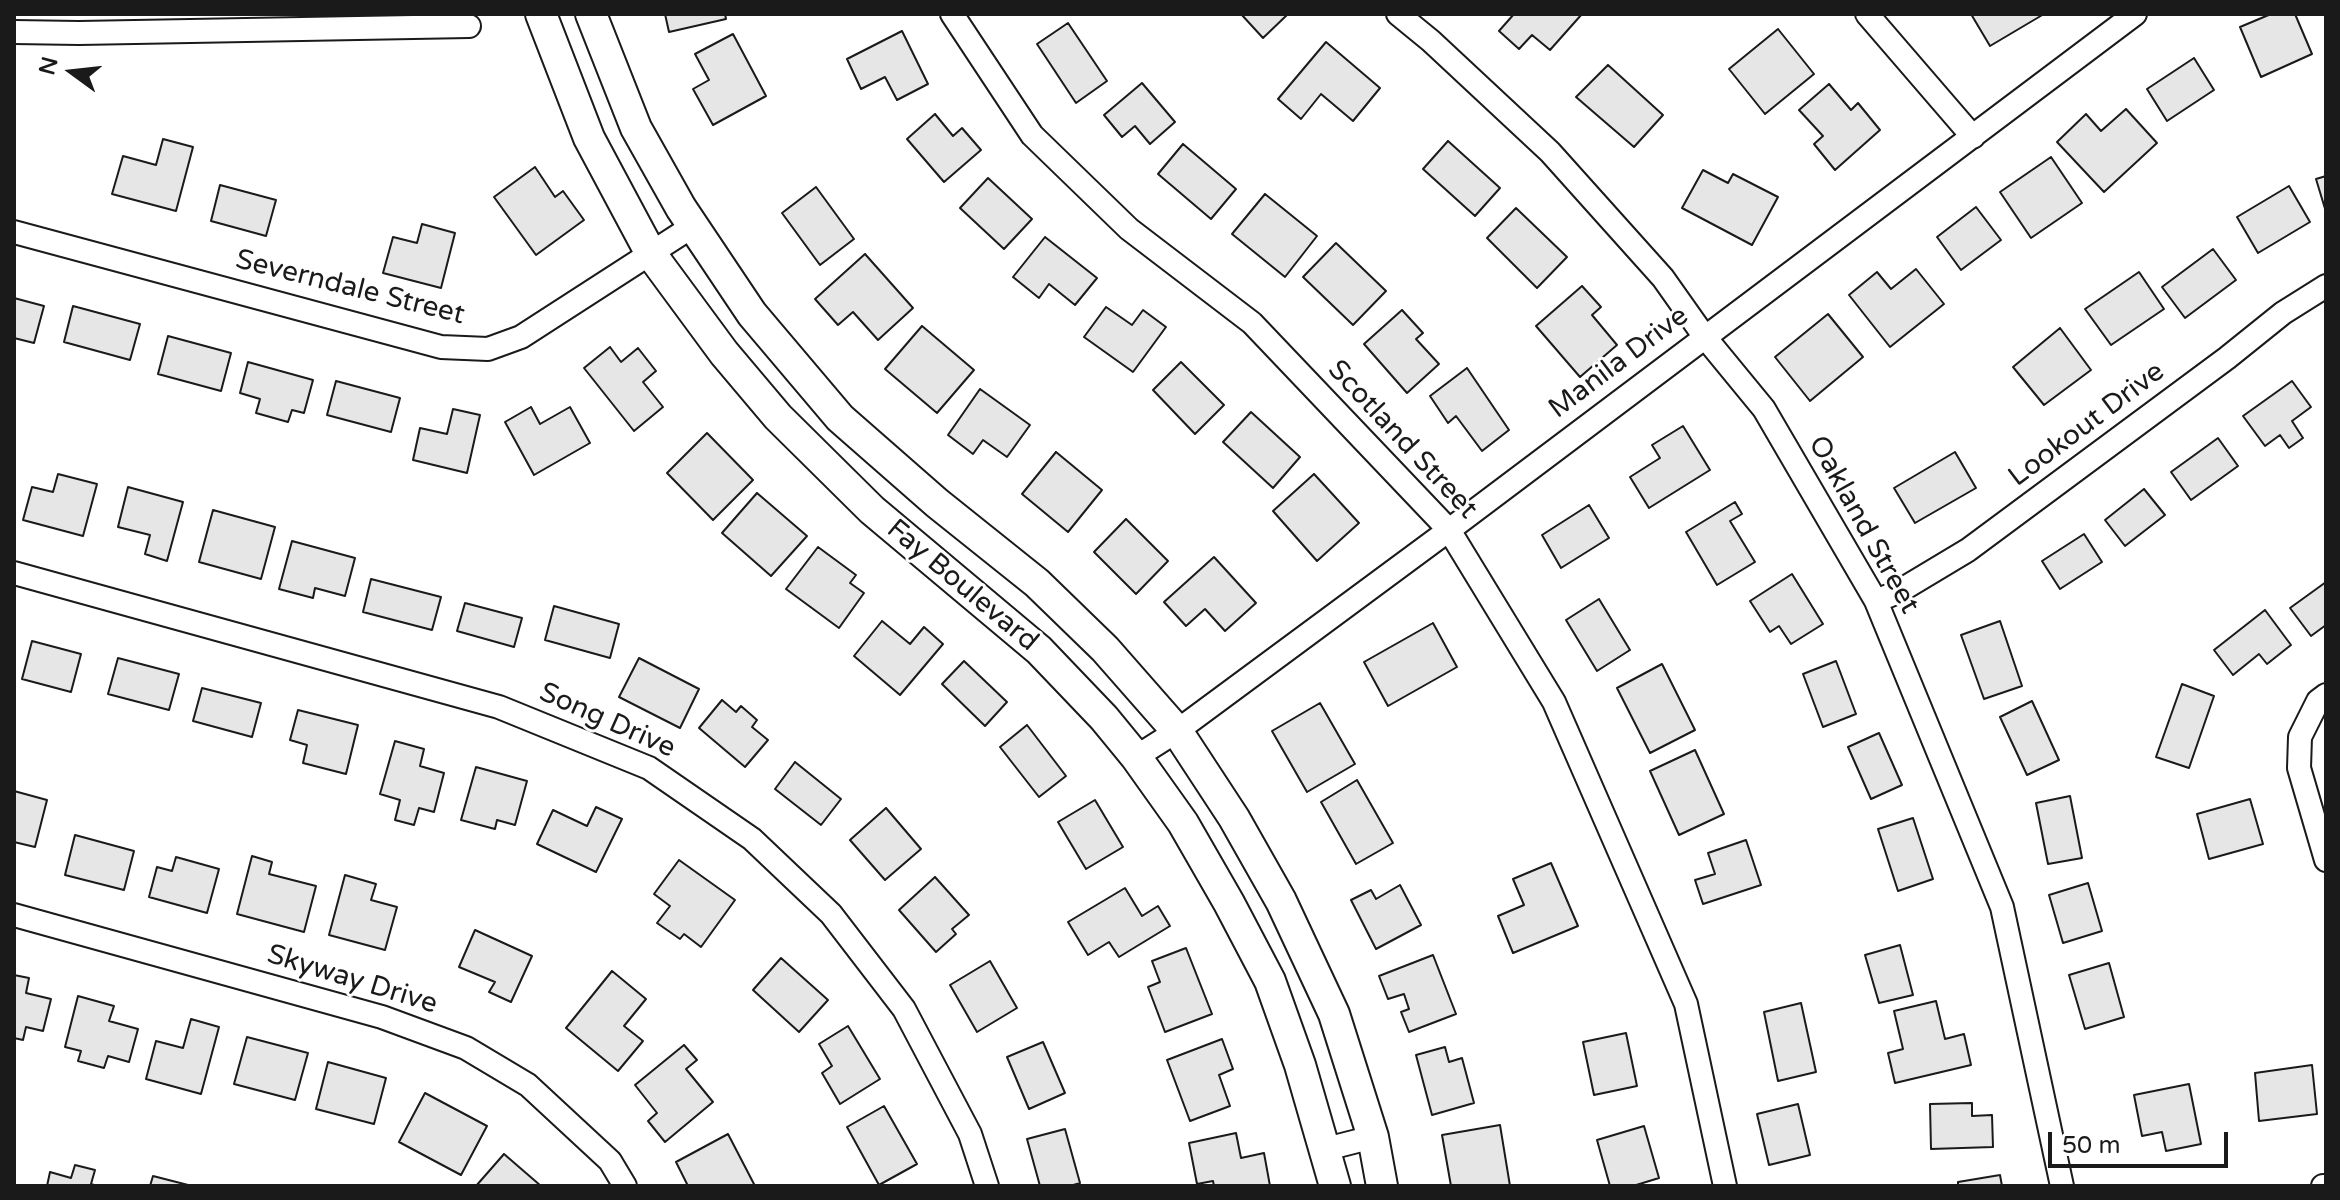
<!DOCTYPE html>
<html>
<head>
<meta charset="utf-8">
<style>
	body { margin:0 }
	#map { position:relative; width:2340px; height:1200px; overflow:hidden; background:#fff; font-family:"Varela Round",sans-serif }
	canvas { display:block }
	.frame { position:absolute; inset:0; border:16px solid #1a1a1a; pointer-events:none }
	.north { position:absolute; left:32px; top:32px; width:80px; height:80px; -webkit-text-stroke:6px #fff; paint-order:stroke; rotate:285deg; font-size:22px; font-weight:700; line-height:32px; text-align:center; color:#1a1a1a }
	.north::after { content:''; display:block; margin:auto; width:28px; height:36px; background:#1a1a1a; clip-path:polygon(50% 0,100% 100%,50% 72%,0 100%) }
	.scale { position:absolute; left:2048px; top:1132px; width:180px; height:36px; box-sizing:border-box; border:4px solid #1a1a1a; border-top:0; padding-left:10px; font-size:24px; line-height:28px; white-space:nowrap; color:#1a1a1a; -webkit-text-stroke:6px #fff; paint-order:stroke }
</style>
</head>
<body>
<div id="map">
<canvas width="2340" height="1200"></canvas>
<div class="frame"></div>
<div class="north">N</div>
<div class="scale">50 m</div>
</div>
<script>
const ctx = document.querySelector('canvas').getContext('2d');
ctx.lineJoin = 'round';
function paint(path, color) { ctx.fillStyle = color; ctx.fill(path, 'evenodd'); }
const poly = rows => new Path2D(rows.map(r => 'M' + r).join(''));
function trace(path, color, width, dash) { ctx.strokeStyle = color; ctx.lineWidth = width; ctx.lineCap = dash ? 'butt' : 'round'; ctx.setLineDash(dash || []); ctx.stroke(path); }
function label(font, color, halo, rows, align = 'center') {
  ctx.font = font + ' "Varela Round",sans-serif'; ctx.lineWidth = 6; ctx.setLineDash([]); ctx.textBaseline = 'middle'; ctx.strokeStyle = halo; ctx.fillStyle = color; for (const [text, x, y, turn = 0] of rows) {
    ctx.save(); ctx.translate(x, y); ctx.rotate((+turn || 0) * Math.PI / 180); ctx.textAlign = isNaN(turn) ? turn : align; if (halo) ctx.strokeText(text, 0, 0); ctx.fillText(text, 0, 0); ctx.restore();
  }
}
const building = poly([
	[665,14,725,14,726,19,669,32,665,14],
	[1241,14,1288,14,1263,38,1241,14],
	[1514,14,1582,14,1550,50,1532,35,1519,49,1499,31,1514,14],
	[1971,14,2044,14,1990,46,1971,14],
	[2271,14,2295,14,2312,54,2261,77,2240,27,2271,14],
	[1068,23,1107,81,1076,103,1037,44,1068,23],
	[1778,29,1814,74,1765,114,1729,69,1778,29],
	[902,31,928,84,897,100,885,77,861,89,847,59,902,31],
	[733,34,766,96,713,125,693,89,709,80,695,54,733,34],
	[1326,42,1380,88,1353,121,1321,94,1301,119,1278,99,1326,42],
	[2194,58,2214,90,2167,121,2147,89,2194,58],
	[1608,65,1663,115,1634,147,1576,97,1608,65],
	[1142,83,1175,122,1150,144,1135,126,1122,137,1104,115,1142,83],
	[1829,84,1851,110,1858,103,1880,130,1835,170,1814,144,1823,136,1799,110,1829,84],
	[2126,109,2157,143,2104,192,2057,142,2086,114,2101,131,2126,109],
	[935,114,953,136,962,128,981,150,944,182,907,139,935,114],
	[163,139,193,147,176,211,112,194,123,156,156,165,163,139],
	[1448,141,1500,188,1475,216,1423,169,1448,141],
	[1183,144,1236,189,1211,219,1158,174,1183,144],
	[2051,157,2082,203,2031,238,2000,192,2051,157],
	[535,167,555,197,563,191,584,220,536,255,494,197,535,167],
	[1703,170,1728,183,1733,174,1778,197,1752,245,1682,208,1703,170],
	[2326,176,2326,212,2316,179,2326,176],
	[988,178,1032,219,1004,249,960,208,988,178],
	[220,185,276,200,266,236,211,221,220,185],
	[2289,186,2310,222,2258,253,2237,217,2289,186],
	[816,187,854,239,820,265,782,213,816,187],
	[1265,194,1317,236,1285,277,1232,234,1265,194],
	[1976,207,2001,240,1961,270,1937,237,1976,207],
	[1516,208,1567,257,1537,288,1487,238,1516,208],
	[422,224,455,233,441,288,383,273,393,237,417,243,422,224],
	[1045,237,1097,278,1075,305,1049,284,1039,298,1013,277,1045,237],
	[1336,243,1386,291,1353,325,1303,277,1336,243],
	[2213,249,2236,280,2185,318,2162,287,2213,249],
	[865,254,913,308,878,340,853,312,838,325,815,299,865,254],
	[1916,269,1944,304,1890,347,1849,295,1877,272,1891,289,1916,269],
	[2139,272,2164,309,2111,345,2085,309,2139,272],
	[1582,286,1601,307,1592,315,1617,345,1580,377,1536,326,1582,286],
	[14,298,44,306,34,343,14,338,14,298],
	[73,306,140,324,130,360,64,342,73,306],
	[1106,307,1132,325,1143,310,1166,327,1133,372,1084,337,1106,307],
	[1402,310,1423,333,1416,339,1439,364,1407,393,1364,344,1402,310],
	[1828,314,1863,357,1810,401,1775,357,1828,314],
	[922,326,974,370,937,413,885,369,922,326],
	[2060,328,2091,370,2044,405,2013,367,2060,328],
	[168,336,231,353,221,391,158,374,168,336],
	[610,347,621,362,638,348,656,371,643,382,663,407,634,431,584,368,610,347],
	[248,362,313,380,304,413,292,410,288,422,256,413,260,399,240,393,248,362],
	[1181,362,1224,405,1195,434,1153,390,1181,362],
	[1467,368,1509,430,1482,451,1456,416,1448,423,1430,396,1467,368],
	[336,381,400,398,391,432,327,415,336,381],
	[2292,381,2311,407,2292,421,2303,438,2289,448,2280,435,2265,446,2243,416,2292,381],
	[980,389,1030,425,1007,457,983,440,973,454,948,435,980,389],
	[531,407,540,424,570,407,590,443,534,475,505,422,531,407],
	[453,409,480,415,467,473,413,460,420,428,447,434,453,409],
	[1251,412,1300,457,1273,488,1223,442,1251,412],
	[1683,426,1710,470,1649,508,1630,477,1660,458,1652,445,1683,426],
	[707,433,753,480,713,520,667,473,707,433],
	[2218,438,2238,466,2191,500,2171,472,2218,438],
	[1056,452,1102,490,1068,532,1022,494,1056,452],
	[1955,452,1976,488,1915,523,1894,488,1955,452],
	[58,474,97,484,83,536,23,520,32,487,53,492,58,474],
	[1314,474,1359,523,1317,561,1273,511,1314,474],
	[128,487,183,502,167,561,145,554,150,535,118,527,128,487],
	[2144,489,2165,515,2125,546,2105,520,2144,489],
	[757,493,807,536,771,576,722,533,757,493],
	[1735,502,1742,514,1730,521,1755,562,1717,585,1686,532,1735,502],
	[1589,505,1609,538,1561,568,1542,535,1589,505],
	[213,510,275,527,261,579,199,562,213,510],
	[1126,519,1168,561,1136,594,1094,552,1126,519],
	[2084,534,2102,562,2060,589,2042,561,2084,534],
	[292,541,355,558,345,596,315,588,313,598,279,589,292,541],
	[818,547,856,575,850,583,864,593,839,628,786,589,818,547],
	[1214,557,1256,603,1225,631,1205,609,1186,626,1164,602,1214,557],
	[1792,574,1823,624,1791,644,1779,626,1770,632,1750,601,1792,574],
	[371,579,441,597,432,630,363,612,371,579],
	[2326,582,2326,625,2311,636,2290,608,2326,582],
	[1599,599,1630,650,1597,671,1566,620,1599,599],
	[465,603,522,618,514,647,457,631,465,603],
	[554,606,619,624,610,658,545,640,554,606],
	[2265,610,2291,645,2267,664,2259,654,2233,675,2214,650,2265,610],
	[882,621,910,644,924,627,943,644,900,695,854,656,882,621],
	[2000,621,2022,686,1984,699,1961,635,2000,621],
	[1433,623,1457,667,1388,706,1364,662,1433,623],
	[32,641,81,654,71,692,22,679,32,641],
	[118,658,179,674,169,710,108,694,118,658],
	[639,658,699,689,680,728,619,697,639,658],
	[964,661,1007,702,985,726,942,684,964,661],
	[1836,661,1856,714,1823,727,1803,674,1836,661],
	[1662,664,1695,730,1650,753,1617,688,1662,664],
	[2182,684,2214,696,2189,768,2156,757,2182,684],
	[202,688,261,703,252,737,193,721,202,688],
	[722,700,736,712,741,706,757,720,752,727,768,740,745,767,699,728,722,700],
	[2032,701,2059,760,2027,775,2000,717,2032,701],
	[1320,703,1355,764,1307,792,1272,731,1320,703],
	[298,710,358,725,346,774,303,763,307,745,290,740,298,710],
	[1027,725,1066,776,1039,797,1000,747,1027,725],
	[1879,733,1902,785,1871,799,1848,747,1879,733],
	[395,741,424,749,420,766,444,773,434,812,419,808,414,825,395,820,400,800,380,794,395,741],
	[1695,750,1724,814,1679,835,1650,771,1695,750],
	[795,762,841,799,821,825,775,789,795,762],
	[476,767,527,781,515,825,497,820,495,829,461,820,476,767],
	[1357,780,1393,843,1356,864,1321,802,1357,780],
	[14,791,47,800,35,847,14,842,14,791],
	[2070,796,2082,858,2048,864,2036,803,2070,796],
	[2250,799,2263,844,2209,859,2197,814,2250,799],
	[1095,800,1123,847,1086,869,1058,822,1095,800],
	[596,807,622,819,596,872,537,844,553,810,587,826,596,807],
	[886,808,921,849,885,880,850,840,886,808],
	[1913,818,1933,879,1898,891,1878,829,1913,818],
	[75,835,134,851,124,890,65,875,75,835],
	[1746,840,1761,885,1703,904,1695,880,1715,874,1708,853,1746,840],
	[252,856,272,862,269,874,316,886,304,932,237,914,252,856],
	[176,857,219,869,207,913,149,897,157,867,172,871,176,857],
	[679,860,735,900,701,947,684,934,680,939,657,923,670,906,654,894,679,860],
	[1551,863,1578,926,1513,953,1498,916,1524,905,1513,879,1551,863],
	[345,875,376,884,371,900,397,907,385,950,329,935,345,875],
	[935,877,969,915,952,929,956,934,936,952,899,910,935,877],
	[2088,883,2102,931,2063,943,2049,895,2088,883],
	[1400,885,1421,925,1376,949,1351,900,1371,890,1376,899,1400,885],
	[1125,888,1142,916,1158,906,1170,926,1119,957,1109,942,1088,955,1068,922,1125,888],
	[475,930,532,956,511,1002,489,992,495,982,459,967,475,930],
	[1900,945,1913,995,1879,1003,1865,955,1900,945],
	[1186,948,1212,1014,1165,1032,1148,987,1160,982,1152,961,1186,948],
	[1433,955,1456,1014,1409,1032,1401,1012,1409,1009,1404,994,1388,999,1379,976,1433,955],
	[781,958,828,1000,799,1032,753,990,781,958],
	[990,961,1017,1008,977,1032,950,985,990,961],
	[2109,963,2124,1017,2085,1029,2069,975,2109,963],
	[612,971,646,999,624,1026,643,1041,618,1071,566,1028,612,971],
	[14,975,29,978,26,993,51,999,43,1031,26,1027,23,1040,14,1038,14,975],
	[78,996,114,1006,109,1021,138,1029,129,1062,108,1056,104,1068,78,1061,81,1051,65,1047,78,996],
	[1936,1001,1945,1039,1964,1034,1971,1065,1895,1083,1888,1053,1903,1049,1894,1011,1936,1001],
	[1801,1003,1816,1072,1778,1081,1764,1012,1801,1003],
	[191,1019,219,1027,201,1094,146,1079,156,1041,183,1048,191,1019],
	[848,1026,880,1079,840,1104,822,1073,832,1066,819,1044,848,1026],
	[1626,1033,1637,1086,1594,1095,1583,1042,1626,1033],
	[247,1037,308,1053,295,1100,234,1084,247,1037],
	[1222,1039,1233,1069,1219,1075,1230,1106,1190,1121,1167,1060,1222,1039],
	[1043,1042,1065,1093,1029,1109,1007,1057,1043,1042],
	[684,1045,697,1060,686,1069,713,1102,665,1142,648,1121,657,1113,635,1085,684,1045],
	[1445,1047,1449,1062,1462,1058,1474,1103,1432,1115,1416,1055,1445,1047],
	[328,1062,386,1078,374,1124,316,1109,328,1062],
	[2312,1065,2317,1114,2259,1121,2255,1073,2312,1065],
	[2189,1084,2201,1144,2166,1151,2162,1132,2142,1136,2134,1095,2189,1084],
	[425,1093,487,1126,461,1175,399,1142,425,1093],
	[1972,1103,1972,1116,1992,1115,1993,1147,1931,1149,1930,1104,1972,1103],
	[1798,1104,1810,1155,1769,1165,1757,1114,1798,1104],
	[884,1106,917,1164,879,1185,847,1127,884,1106],
	[1500,1125,1510,1186,1451,1186,1442,1135,1500,1125],
	[1644,1126,1659,1178,1633,1186,1610,1186,1597,1140,1644,1126],
	[1065,1129,1080,1183,1070,1186,1040,1186,1027,1139,1065,1129],
	[1236,1133,1241,1158,1264,1153,1270,1186,1214,1186,1213,1181,1197,1184,1189,1143,1236,1133],
	[728,1134,755,1186,688,1186,676,1162,728,1134],
	[504,1154,541,1186,476,1186,504,1154],
	[75,1165,95,1170,91,1184,97,1186,47,1186,50,1172,71,1178,75,1165],
	[2000,1175,2002,1186,1958,1186,1958,1182,2000,1175],
	[153,1176,192,1186,150,1186,153,1176]
]);
paint(building, '#e6e6e6');
trace(building, '#1a1a1a', 2);
const street = poly([
	[952,14,1032,135,1129,229,1252,323,1449,530,1554,702,1686,1004,1725,1186],
	[1398,14,1431,41,1550,152,1663,278,1704,336,1764,409,1876,601,2002,907,2062,1186],
	[1867,14,1973,137],
	[14,32,79,33,469,26],
	[14,232,441,347,488,349,521,337,693,226],
	[14,573,499,707,649,768,752,839,831,914,904,1009,970,1134,987,1186],
	[1876,601,1898,592,1968,550,2227,358,2283,313,2326,286],
	[2326,695,2318,701,2300,737,2299,768,2326,860],
	[1136,757,1177,731,1449,530,2135,14],
	[14,915,382,1017,466,1048,528,1085,610,1161,625,1186],
	[1326,1149,1373,1137],
	[2323,1186,2326,1186]
]);
const secondary = poly([
	[541,14,589,138,651,254,724,353,778,417,872,510,1039,650,1104,718,1136,757,1183,823,1229,903,1270,981,1300,1065,1335,1186],
	[591,14,636,128,681,208,752,314,840,418,937,503,1037,583,1105,649,1177,731,1234,818,1281,901,1334,1014,1373,1137,1382,1186]
]);
trace(street, '#1a1a1a', 26);
trace(secondary, '#1a1a1a', 34);
trace(street, '#fff', 22);
trace(secondary, '#fff', 30);
label('28px', '#1a1a1a', '#fff', [
	["Severndale Street",350,288,14],
	["Manila Drive",1619,363,-37],
	["Lookout Drive",2087,425,-37],
	["Scotland Street",1402,440,47],
	["Oakland Street",1863,525,61],
	["Fay Boulevard",962,586,40],
	["Song Drive",607,721,24],
	["Skyway Drive",352,980,17]
]);
</script>
</body>
</html>
